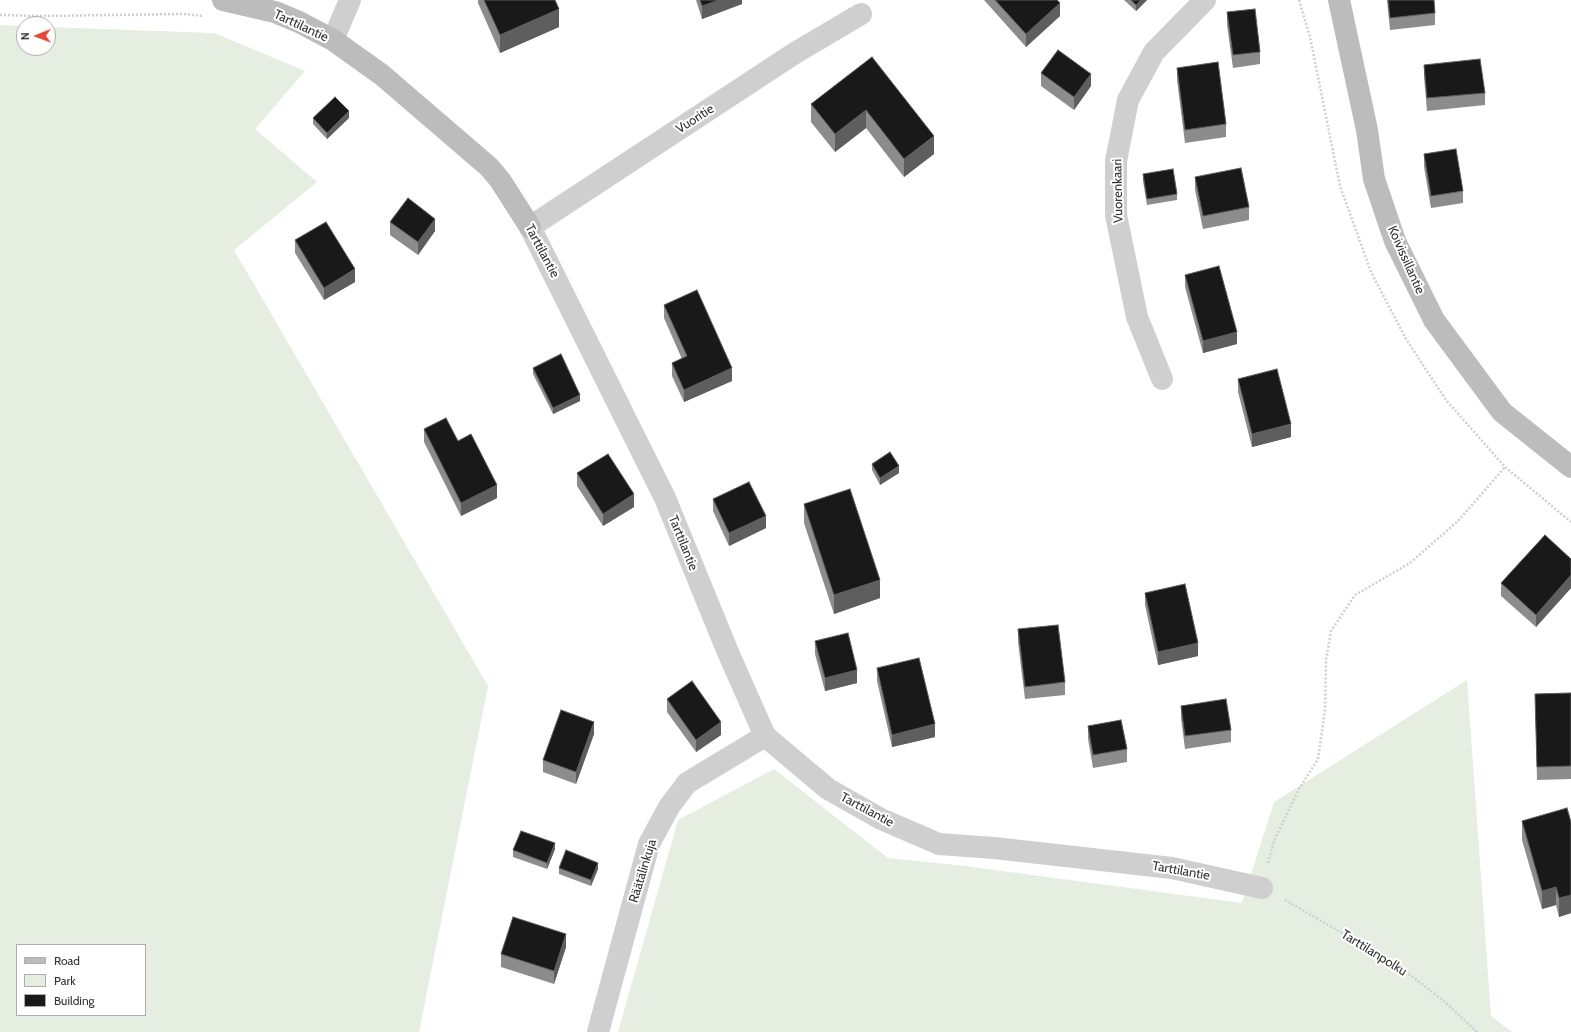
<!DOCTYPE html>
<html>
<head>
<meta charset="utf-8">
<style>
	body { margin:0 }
	#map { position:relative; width:1571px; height:1032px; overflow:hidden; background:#fff; font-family:Cabin,sans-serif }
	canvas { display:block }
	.legend { position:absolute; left:16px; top:944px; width:130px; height:72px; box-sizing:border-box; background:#fff; border:1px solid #adadad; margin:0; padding:5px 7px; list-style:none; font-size:12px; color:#323232 }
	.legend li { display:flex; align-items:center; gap:8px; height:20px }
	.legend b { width:20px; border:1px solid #adadad }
	.north { position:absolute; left:16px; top:16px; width:40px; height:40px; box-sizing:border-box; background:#fff; border:1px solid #adadad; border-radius:50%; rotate:269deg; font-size:11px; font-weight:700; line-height:16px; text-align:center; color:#323232 }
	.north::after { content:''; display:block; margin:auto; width:14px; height:18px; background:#e44938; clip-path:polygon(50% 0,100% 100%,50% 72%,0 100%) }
</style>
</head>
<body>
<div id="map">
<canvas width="1571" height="1032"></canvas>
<ul class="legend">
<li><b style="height:5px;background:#bcbcbc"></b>Road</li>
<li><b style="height:11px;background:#e5eee1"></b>Park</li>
<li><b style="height:11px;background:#191919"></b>Building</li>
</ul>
<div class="north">N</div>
</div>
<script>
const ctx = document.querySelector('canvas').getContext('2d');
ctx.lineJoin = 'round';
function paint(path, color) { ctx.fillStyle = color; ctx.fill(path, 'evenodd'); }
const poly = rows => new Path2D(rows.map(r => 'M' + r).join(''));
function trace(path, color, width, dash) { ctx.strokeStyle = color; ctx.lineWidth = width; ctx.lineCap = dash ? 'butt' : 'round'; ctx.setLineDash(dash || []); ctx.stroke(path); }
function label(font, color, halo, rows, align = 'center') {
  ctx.font = font + ' Cabin,sans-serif'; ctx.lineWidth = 4; ctx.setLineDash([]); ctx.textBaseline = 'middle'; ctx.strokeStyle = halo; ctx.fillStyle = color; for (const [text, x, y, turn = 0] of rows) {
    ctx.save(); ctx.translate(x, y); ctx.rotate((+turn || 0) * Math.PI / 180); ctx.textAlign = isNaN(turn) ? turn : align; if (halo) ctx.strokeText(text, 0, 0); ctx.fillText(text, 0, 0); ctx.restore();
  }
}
paint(poly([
	[0,25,24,26,24,48,48,48,48,27,214,33,305,71,255,129,317,182,234,250,488,686,419,1032,0,1032],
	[17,945,145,945,145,1015,17,1015],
	[1467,680,1491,1016,1512,1032,618,1032,678,820,774,769,888,858,965,866,1242,903,1274,802]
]), '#e5eee1');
trace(poly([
	[1299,0,1310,37,1340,186,1371,272,1406,339,1446,400,1505,467,1571,522],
	[0,15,39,16,184,14,203,16],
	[1268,863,1274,841,1299,789,1318,759,1325,710,1326,660,1331,631,1355,595,1410,563,1458,521,1505,467],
	[1285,900,1396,964,1445,1002,1477,1032]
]), '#cfcfcf', 2.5, [2, 2]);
trace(poly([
	[861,14,795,53,530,227,665,498,727,650,765,736,828,789,881,819,939,844,994,848,1172,868,1262,888],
	[333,40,350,0],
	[1162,379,1137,317,1116,215,1116,161,1128,100,1154,52,1205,0],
	[598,1032,649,844,669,807,687,783,765,736]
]), '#cfcfcf', 22);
trace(poly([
	[223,0,275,12,299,22,333,40,382,75,489,167,500,180,530,227],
	[1339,0,1367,130,1374,179,1395,241,1434,320,1502,412,1571,467]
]), '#bcbcbc', 22);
paint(poly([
	[478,0,556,0,555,0,559,27,500,53,478,3],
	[696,0,742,0,742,4,702,19],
	[984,0,1057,0,1060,16,1026,47],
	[1124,0,1147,0,1136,11],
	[1387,0,1434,0,1435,13,1435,25,1390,30],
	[1227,12,1260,52,1260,64,1233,68,1227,25],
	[872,57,934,154,904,177,866,128,835,152,811,122,811,104],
	[1424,65,1485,93,1485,105,1427,111,1424,77],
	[1177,68,1226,124,1226,137,1185,143,1177,80],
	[1041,73,1091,86,1074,110,1041,86],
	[313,118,349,118,327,139,313,124],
	[1424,154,1463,191,1463,203,1431,208,1424,167],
	[1143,174,1177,194,1177,200,1147,205,1143,181],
	[1195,177,1249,207,1249,220,1203,229,1195,190],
	[390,222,435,231,418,255,390,235],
	[295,240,355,282,324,300,295,253],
	[1185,275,1237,344,1203,353,1185,287],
	[664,305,732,381,684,402,672,376,672,363,682,359,664,318],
	[533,368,580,401,553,414,533,374],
	[1238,379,1291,437,1252,447,1238,392],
	[424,429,458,441,497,498,461,516,424,442],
	[872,464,899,473,880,485,872,470],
	[577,473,634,507,603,526,577,486],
	[713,499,766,528,729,546,713,511],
	[804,504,880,598,834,614,804,523],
	[1571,559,1571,588,1536,627,1501,596,1501,583],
	[1145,593,1198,656,1158,665,1145,605],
	[1018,629,1065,682,1065,695,1025,699,1018,642],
	[815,641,857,683,825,691,815,654],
	[877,668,935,737,892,747,877,681],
	[1571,693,1571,779,1537,780,1535,694],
	[667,699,721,735,696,752,667,712],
	[1181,706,1231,730,1231,742,1185,749,1181,718],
	[1088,726,1127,749,1127,762,1093,768,1088,739],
	[594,734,576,784,543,772,543,760],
	[1522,821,1571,822,1571,913,1559,917,1556,905,1542,909,1522,840],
	[555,849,547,869,513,857,513,850],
	[559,868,598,869,591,886,559,874],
	[566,947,554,984,501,967,501,954]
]), '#8c8c8c');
paint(poly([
	[719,0,742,0,742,4,702,19,702,6],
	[1141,0,1147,0,1136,11,1136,5],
	[1060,3,1060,16,1026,47,1026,34],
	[559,9,559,27,500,53,500,35],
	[1091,74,1091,86,1074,110,1074,97],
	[866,110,866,128,835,152,835,134],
	[349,111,349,118,327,139,327,133],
	[934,136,934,154,904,177,904,159],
	[435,219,435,231,418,255,418,242],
	[355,269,355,282,324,300,324,288],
	[1237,332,1237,344,1203,353,1203,341],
	[732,368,732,381,684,402,684,390],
	[580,395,580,401,553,414,553,408],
	[1291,424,1291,437,1252,447,1252,434],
	[899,466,899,473,880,485,880,478],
	[497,485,497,498,461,516,461,503],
	[634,494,634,507,603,526,603,514],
	[766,516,766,528,729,546,729,533],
	[1571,575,1571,588,1536,627,1536,615],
	[880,580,880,598,834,614,834,595],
	[1198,643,1198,656,1158,665,1158,652],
	[857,670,857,683,825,691,825,678],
	[594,722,594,734,576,784,576,772],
	[721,722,721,735,696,752,696,740],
	[935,724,935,737,892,747,892,735],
	[555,843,555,849,547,869,547,863],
	[598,863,598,869,591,886,591,880],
	[1556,887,1556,905,1542,909,1542,891],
	[1571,895,1571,913,1559,917,1559,898],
	[566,934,566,947,554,984,554,971]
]), '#5e5e5e');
const building = poly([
	[484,0,555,0,559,9,500,35,484,0],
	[700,0,719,0,702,6,700,0],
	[995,0,1057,0,1060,3,1026,34,995,0],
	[1131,0,1141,0,1136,5,1131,0],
	[1388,0,1434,0,1435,13,1390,18,1388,0],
	[1255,9,1260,52,1233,55,1227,12,1255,9],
	[1058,50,1091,74,1074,97,1041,73,1058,50],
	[872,57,934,136,904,159,866,110,835,134,811,104,872,57],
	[1480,59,1485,93,1427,98,1424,65,1480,59],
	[1218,62,1226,124,1185,130,1177,68,1218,62],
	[335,97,349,111,327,133,313,118,335,97],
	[1456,149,1463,191,1431,196,1424,154,1456,149],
	[1241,168,1249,207,1203,216,1195,177,1241,168],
	[1173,169,1177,194,1147,199,1143,174,1173,169],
	[408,198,435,219,418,242,390,222,408,198],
	[326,222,355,269,324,288,295,240,326,222],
	[1219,266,1237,332,1203,341,1185,275,1219,266],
	[697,290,732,368,684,390,672,363,687,356,664,305,697,290],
	[561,354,580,395,553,408,533,368,561,354],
	[1277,369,1291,424,1252,434,1238,379,1277,369],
	[446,418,458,441,471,434,497,485,461,503,424,429,446,418],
	[890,452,899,466,880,478,872,464,890,452],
	[608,454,634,494,603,514,577,473,608,454],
	[749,482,766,516,729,533,713,499,749,482],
	[850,489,880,580,834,595,804,504,850,489],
	[1545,535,1571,559,1571,575,1536,615,1501,583,1545,535],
	[1185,584,1198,643,1158,652,1145,593,1185,584],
	[1058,625,1065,682,1025,687,1018,629,1058,625],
	[848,633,857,670,825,678,815,641,848,633],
	[919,658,935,724,892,735,877,668,919,658],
	[692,681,721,722,696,740,667,699,692,681],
	[1571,693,1571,766,1537,767,1535,694,1571,693],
	[1226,699,1231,730,1185,736,1181,706,1226,699],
	[561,710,594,722,576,772,543,760,561,710],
	[1121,720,1127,749,1093,755,1088,726,1121,720],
	[1567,808,1571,822,1571,895,1559,898,1556,887,1542,891,1522,821,1567,808],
	[521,831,555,843,547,863,513,850,521,831],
	[566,850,598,863,591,880,559,868,566,850],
	[513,917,566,934,554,971,501,954,513,917]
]);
paint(building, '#191919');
trace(building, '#5e5e5e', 1);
label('13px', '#323232', '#fff', [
	["Tarttilantie",301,26,25],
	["Vuoritie",695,119,-33],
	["Vuorenkaari",1118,191,-91],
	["Tarttilantie",542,251,62],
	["Koivissillantie",1406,260,66],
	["Tarttilantie",683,543,68],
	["Tarttilantie",867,810,28],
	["Räätälinkuja",643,871,-73],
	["Tarttilantie",1181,871,10],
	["Tarttilanpolku",1374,953,32]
]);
</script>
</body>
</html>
